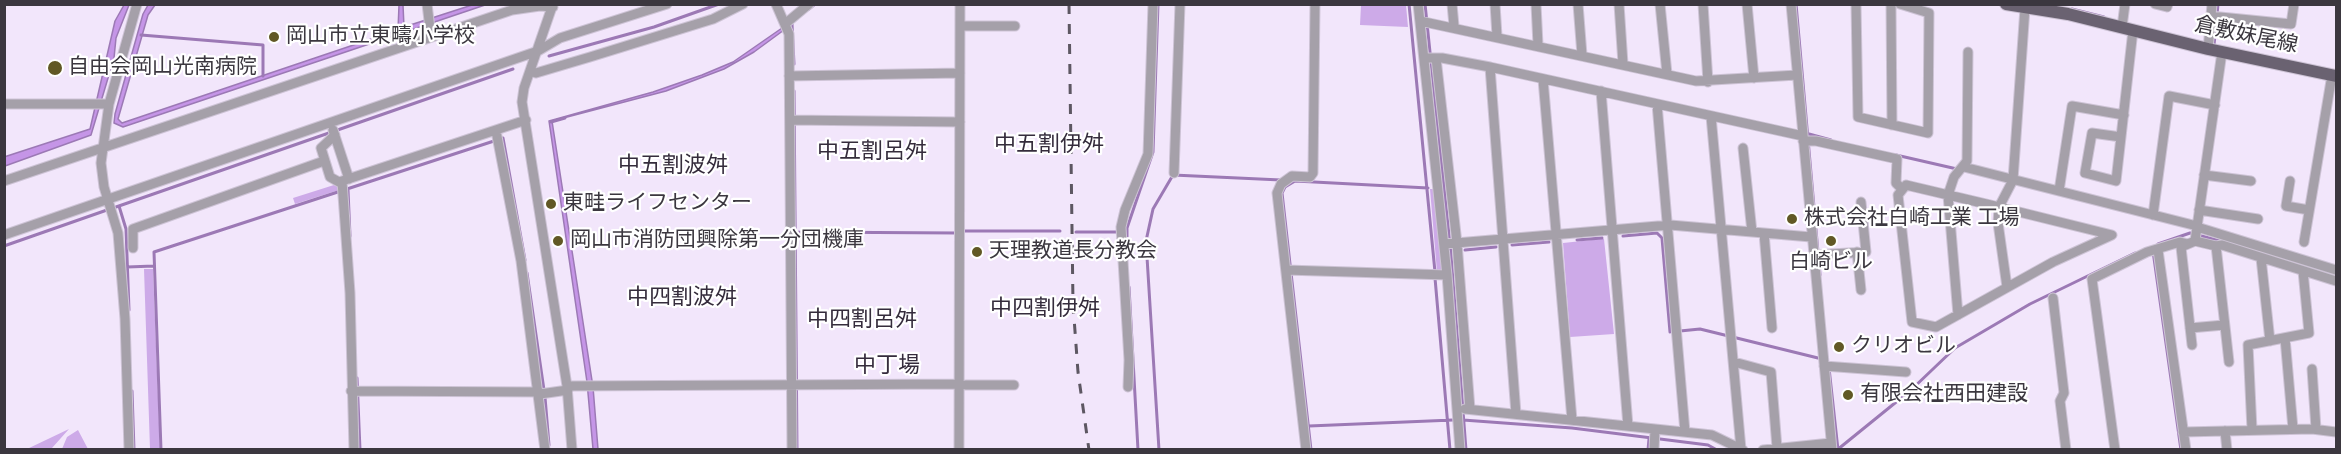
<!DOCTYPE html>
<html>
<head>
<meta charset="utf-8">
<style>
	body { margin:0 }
	#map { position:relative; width:2341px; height:454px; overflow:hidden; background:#f2e6fb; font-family:"Nunito Sans",sans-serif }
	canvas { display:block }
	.frame { position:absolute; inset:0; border:6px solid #3b373f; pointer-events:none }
</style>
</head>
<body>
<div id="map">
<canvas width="2341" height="454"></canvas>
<div class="frame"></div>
</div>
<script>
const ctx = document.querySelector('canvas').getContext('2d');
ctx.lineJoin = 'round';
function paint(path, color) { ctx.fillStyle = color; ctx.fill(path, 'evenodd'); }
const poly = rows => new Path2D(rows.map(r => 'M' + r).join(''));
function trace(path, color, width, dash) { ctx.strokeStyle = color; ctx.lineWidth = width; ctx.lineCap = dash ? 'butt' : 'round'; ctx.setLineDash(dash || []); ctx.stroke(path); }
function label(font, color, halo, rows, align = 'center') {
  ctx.font = font + ' "Nunito Sans","Noto Sans JP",sans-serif'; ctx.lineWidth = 4.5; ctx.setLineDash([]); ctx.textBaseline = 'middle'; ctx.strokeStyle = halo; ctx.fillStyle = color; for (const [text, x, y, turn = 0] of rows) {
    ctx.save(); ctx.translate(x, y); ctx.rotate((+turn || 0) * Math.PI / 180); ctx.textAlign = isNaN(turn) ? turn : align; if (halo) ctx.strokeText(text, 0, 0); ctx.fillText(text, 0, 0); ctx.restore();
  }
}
paint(poly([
	[1361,5,1406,5,1408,27,1360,25],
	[334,185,339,186,339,190,295,204,293,198],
	[1430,189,1434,189,1442,272,1437,272],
	[1601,239,1604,239,1614,334,1570,337,1563,243],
	[144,269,153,269,160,449,150,449],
	[69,429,52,448,56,449,27,449],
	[78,430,88,449,59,449,62,449,67,437]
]), '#cdaae8');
const water = poly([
	[124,5,129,5,116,38,114,58,91,135,5,166,4,157,90,129,115,21,124,5],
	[148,5,155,5,148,15,118,119,122,123,398,30,399,5,403,5,404,27,472,5,485,5,123,127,114,123,115,114,143,14,148,5],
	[782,28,784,30,754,52,724,69,666,91,552,121,593,387,598,449,593,449,587,382,549,121,653,92,702,75,733,62,782,28]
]);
paint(water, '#c595e7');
trace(water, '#9c79b5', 1.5);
trace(poly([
	[1409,4,1435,272],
	[1425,4,1451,255,1466,450],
	[1796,4,1820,275],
	[809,9,815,4],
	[2072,9,2104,17],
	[792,24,794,64],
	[141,35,263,45,263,76],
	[2212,44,2214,45,2218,4],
	[549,56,654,27,719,4],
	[794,91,797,450],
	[551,122,565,118],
	[1809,134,1831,140],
	[500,139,503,138,525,260],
	[1896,155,1957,169],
	[348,190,350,236],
	[119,206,126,229,129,310],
	[116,207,513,69],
	[963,231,1060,231],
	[795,232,958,233],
	[1076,232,1118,232],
	[1623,236,1657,233,1662,238,1670,332],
	[1577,240,1602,238],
	[2158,244,2190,233,2243,247],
	[1512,245,1549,242],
	[4,246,107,210],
	[1465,250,1496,247],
	[2153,251,2181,450],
	[1127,259,1127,228,1153,152,1158,4],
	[127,267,154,266],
	[527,273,545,397,549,445],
	[1435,278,1450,450],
	[1129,287,1138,450],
	[1680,331,1700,329,1818,358],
	[1829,368,1838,450],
	[357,378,360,450],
	[132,391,134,450],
	[1463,420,1572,428,1708,445,1717,450],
	[1309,426,1453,420],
	[161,450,154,252,494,141],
	[1159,450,1146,241,1153,209,1173,175,1281,180],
	[1311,450,1282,193,1285,187,1295,181,1428,188],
	[1648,450,1649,439],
	[1837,450,1911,390,1955,348,2030,304,2135,253]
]), '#9c79b5', 3);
const minor = poly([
	[427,4,431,37],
	[553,4,524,88,522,102,567,386,572,450],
	[776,4,789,34,792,450],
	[1418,4,1447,275,1460,450],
	[1452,4,1454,26],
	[1495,4,1497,36],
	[1536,4,1538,45],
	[1578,4,1582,55],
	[1619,4,1623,64],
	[1660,4,1667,74],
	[1703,4,1708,82],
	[1747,4,1754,78],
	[1791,4,1832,450],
	[1856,4,1858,117,1928,133,1929,13,1900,4],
	[1891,4,1892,125],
	[2155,4,2167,7,2168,4],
	[2210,16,2291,24,2294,4],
	[1420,21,1696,81,1797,75],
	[785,24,809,4],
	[960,26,1015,26],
	[2122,27,2125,4],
	[2208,49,2212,4],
	[1424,58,1442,58,1490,67,1803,136],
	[1436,58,1457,243,1470,409],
	[1490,67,1516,414],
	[530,71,536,73,590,57,713,19,743,4],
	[789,76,960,73],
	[1543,79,1572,420],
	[1601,91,1628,426],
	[4,104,109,104],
	[1657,104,1685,432],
	[1711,116,1741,449],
	[790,120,960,122],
	[333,130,349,179],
	[496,131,521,261,545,450],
	[335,135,321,148,330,177,339,182,526,120],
	[2121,137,2092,133,2085,173,2116,181,2121,137,2133,30],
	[1803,141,1816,141,1897,159,1896,183,1901,188],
	[1743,148,1752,232],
	[1964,167,2197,226],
	[1174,173,1180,4],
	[2204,175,2251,181],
	[4,181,512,10,540,6,553,7],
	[342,181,350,293,354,450],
	[2290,181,2286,206,2309,210],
	[1906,185,1999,207,2112,235,2053,262,1936,327,1912,322,1898,195,1906,185],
	[2059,191,2072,106,2124,115],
	[2199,210,2258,219],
	[2153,215,2169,96,2215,105],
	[2197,227,2336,270],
	[1764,233,1772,328],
	[4,235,538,51,560,38,667,4],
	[2195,241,2222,52],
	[2304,242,2332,75],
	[1444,244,1670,225,1811,237],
	[2216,246,2222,245,2336,281],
	[133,248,133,229,324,161],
	[2158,250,2186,450],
	[1857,252,1861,290],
	[1813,255,1866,252,1861,202],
	[2261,258,2270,341],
	[1286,270,1447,275],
	[2007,287,1998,223,1999,207,2013,180,2025,8],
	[2053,298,2064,393,2060,401,2066,450],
	[1958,315,1948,195,1954,177,1967,161,1968,52],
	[2190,328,2224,325],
	[2285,338,2293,429],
	[2192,345,2181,247,2195,241,2216,246,2229,362],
	[1734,362,1771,372,1777,448],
	[1824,366,1906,372],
	[2312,369,2316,429],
	[966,385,1014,385],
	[567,386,959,384],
	[1128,387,1129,360,1121,227,1125,210,1148,154,1153,4],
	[351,391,539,392],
	[540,394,568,390],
	[1465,409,1712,435,1743,450],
	[2252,430,2248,345,2309,333,2303,271],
	[2225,431,2227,450],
	[2183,432,2312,429,2336,432],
	[129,450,125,319,118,233,104,187,101,163,109,104,137,4],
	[959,450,960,4],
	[1306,450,1277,193,1281,184,1292,176,1310,177,1313,173,1315,4],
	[1654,450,1655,429],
	[1763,450,1831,443],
	[2115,450,2092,279,2147,252,2180,242,2188,244]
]);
const major = poly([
	[2006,4,2068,14,2208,49,2336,76]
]);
trace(minor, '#cdc3d5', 11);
trace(major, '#cdc3d5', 14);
trace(minor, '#a5a0a9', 9);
trace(major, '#6a6271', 12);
trace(poly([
	[1069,4,1073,304,1078,372,1089,450]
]), '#5d5762', 3, [10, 10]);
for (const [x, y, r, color] of [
	[274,37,6,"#615825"],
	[55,68,8,"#615825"],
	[551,204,6,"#615825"],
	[1792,219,6,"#615825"],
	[558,241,6,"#615825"],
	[1831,241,6,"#615825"],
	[977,252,6,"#615825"],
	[1839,347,6,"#615825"],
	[1848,395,6,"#615825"]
]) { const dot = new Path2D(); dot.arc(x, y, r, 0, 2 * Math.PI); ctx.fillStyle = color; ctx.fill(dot); trace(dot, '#fff', 2); }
label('21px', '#3b373f', '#fff', [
	["倉敷妹尾線",2246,36,12]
]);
label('21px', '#3b373f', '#fff', [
	["岡山市立東疇小学校",286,37],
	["自由会岡山光南病院",68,68],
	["東畦ライフセンター",563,204],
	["株式会社白崎工業 工場",1804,219],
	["岡山市消防団興除第一分団機庫",570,241],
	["天理教道長分教会",989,252],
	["白崎ビル",1831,263,"center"],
	["クリオビル",1851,347],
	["有限会社西田建設",1860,395]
], 'left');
label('22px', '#352c3c', '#fff', [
	["中五割伊舛",1049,146],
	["中五割呂舛",872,153],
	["中五割波舛",673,167],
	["中四割波舛",682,299],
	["中四割伊舛",1045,310],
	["中四割呂舛",862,321],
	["中丁場",887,367]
]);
</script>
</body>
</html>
